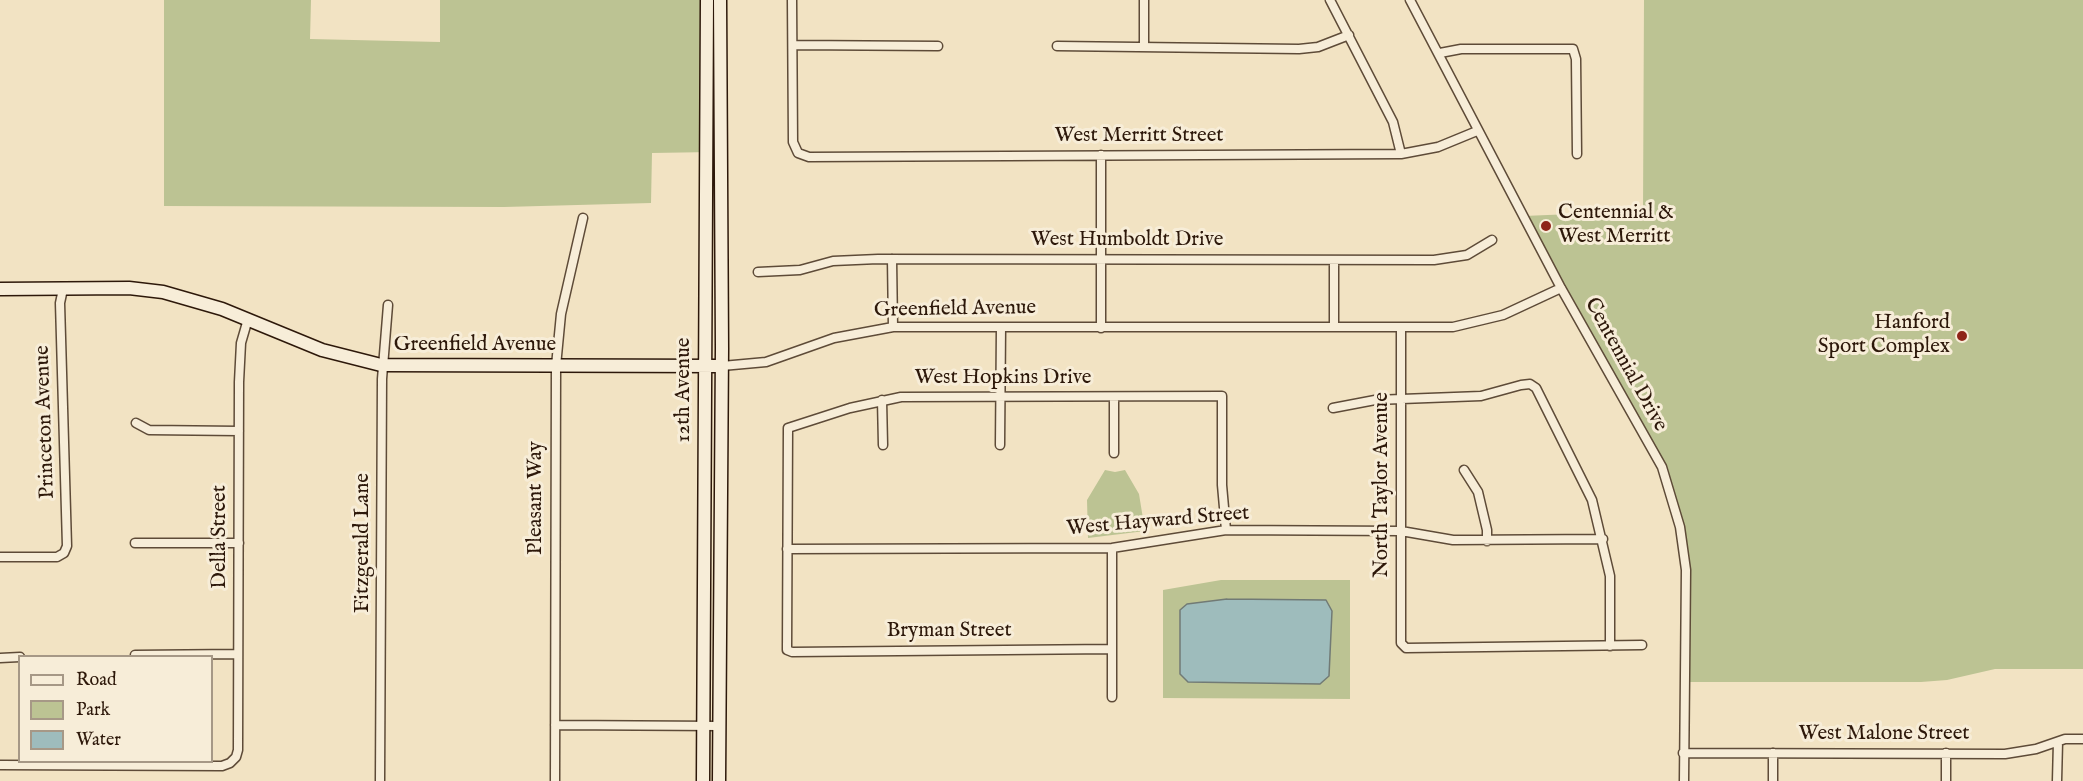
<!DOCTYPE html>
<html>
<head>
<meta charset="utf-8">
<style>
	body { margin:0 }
	#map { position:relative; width:2083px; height:781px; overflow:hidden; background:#f2e3c3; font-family:"IM FELL English",serif }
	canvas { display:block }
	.legend { position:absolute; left:18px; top:655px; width:195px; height:108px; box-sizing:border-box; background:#f7edd8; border:2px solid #a69886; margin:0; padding:8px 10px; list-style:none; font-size:18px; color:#2d180a }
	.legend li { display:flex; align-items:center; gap:12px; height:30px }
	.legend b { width:30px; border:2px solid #a69886 }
</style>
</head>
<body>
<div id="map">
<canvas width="2083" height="781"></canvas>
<ul class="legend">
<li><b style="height:8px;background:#f7edd8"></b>Road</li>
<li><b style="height:16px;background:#bcc393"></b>Park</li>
<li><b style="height:16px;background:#9ebcbc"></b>Water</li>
</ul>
</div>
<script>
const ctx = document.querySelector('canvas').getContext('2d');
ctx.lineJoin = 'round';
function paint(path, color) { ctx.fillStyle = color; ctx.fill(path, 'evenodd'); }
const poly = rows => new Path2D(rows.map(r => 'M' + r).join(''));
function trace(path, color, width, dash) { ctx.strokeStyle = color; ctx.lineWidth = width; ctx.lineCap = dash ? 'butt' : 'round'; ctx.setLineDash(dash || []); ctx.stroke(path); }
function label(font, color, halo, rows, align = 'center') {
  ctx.font = font + ' "IM FELL English",serif'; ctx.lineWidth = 6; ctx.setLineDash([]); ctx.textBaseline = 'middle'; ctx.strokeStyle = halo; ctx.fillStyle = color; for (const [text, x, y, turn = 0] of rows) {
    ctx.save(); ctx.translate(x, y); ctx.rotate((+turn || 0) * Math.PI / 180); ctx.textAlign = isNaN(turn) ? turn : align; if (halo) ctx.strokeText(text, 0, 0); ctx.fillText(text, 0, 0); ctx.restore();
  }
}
paint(poly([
	[164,0,311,0,310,39,440,42,440,0,714,0,712,152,652,153,651,203,504,207,164,206],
	[1644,0,2083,0,2083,669,1995,669,1947,680,1921,682,1683,682,1686,570,1662,467,1524,216,1643,211],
	[1105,470,1115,472,1125,470,1139,494,1145,531,1088,538,1087,500],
	[1221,580,1350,580,1350,699,1163,698,1163,590]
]), '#bcc393');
const water = poly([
	[1227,599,1326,600,1332,611,1329,676,1320,684,1188,682,1180,674,1180,610,1187,604,1227,599]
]);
paint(water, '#9ebcbc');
trace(water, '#717a75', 1.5);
const street = poly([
	[792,0,793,142,798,153,809,157,1401,154,1438,147,1477,131],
	[1144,0,1144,46],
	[1330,0,1393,122,1401,154],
	[1410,0,1561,288,1662,467,1680,527,1686,570,1684,781],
	[793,45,938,46],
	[1057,46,1299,49,1318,47,1349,35],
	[1440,53,1461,49,1573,49,1576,59,1577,154],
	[892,259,893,327],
	[758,272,800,270,833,261,878,259,1434,260,1467,255,1492,240],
	[1334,327,1334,260],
	[1101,328,1101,155],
	[1401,328,1401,643,1406,648,1642,645],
	[722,366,766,362,834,338,893,327,1453,327,1503,315,1561,288],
	[882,400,883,445],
	[1333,408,1375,400,1481,396,1521,385,1530,384,1536,388,1592,500,1610,576,1610,646],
	[136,423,149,430,239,431],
	[1000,445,1001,327],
	[1114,453,1114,397],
	[1464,470,1478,492,1487,530,1487,541],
	[135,543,239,543],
	[1112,548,1112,697],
	[787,549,1112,548,1226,530,1401,531,1453,540,1603,539],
	[0,557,57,557,64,553,67,546,60,303,63,289],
	[1112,649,792,652,787,650,788,428,850,408,901,397,1222,396,1222,485,1226,530],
	[135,655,238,654],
	[0,658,20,657],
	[555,725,719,726],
	[1683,753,2005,754,2036,749,2065,739,2083,739],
	[1773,753,1773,781],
	[1946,753,1946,781],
	[0,765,222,766,230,763,236,757,238,750,239,382,241,343,248,319],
	[380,781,382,379,388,305],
	[555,781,556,366,561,314,583,218],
	[2057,781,2058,742]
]);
const secondary = poly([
	[0,289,129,288,163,292,222,309,322,350,381,365,722,366],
	[703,781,707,0],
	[719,781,722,348,720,0]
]);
trace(street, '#5e4b38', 11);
trace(secondary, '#2d180a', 15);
trace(street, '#f7edd8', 8);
trace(secondary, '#f7edd8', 12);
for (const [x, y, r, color] of [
	[1546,226,6,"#8f2418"],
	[1962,336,6,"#8f2418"]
]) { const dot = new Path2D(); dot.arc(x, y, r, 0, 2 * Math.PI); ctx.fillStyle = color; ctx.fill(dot); trace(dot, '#f7edd8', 2); }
label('21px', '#2d180a', '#f7edd8', [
	["West Merritt Street",1139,137],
	["West Humboldt Drive",1127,241],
	["Greenfield Avenue",955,310,-1],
	["Greenfield Avenue",475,346],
	["Centennial Drive",1625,365,61],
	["West Hopkins Drive",1003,379],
	["12th Avenue",685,390,-90],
	["Princeton Avenue",46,422,-92],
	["North Taylor Avenue",1383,485,-90],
	["Pleasant Way",537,498,-90],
	["West Hayward Street",1158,522,-5],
	["Della Street",221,537,-90],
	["Fitzgerald Lane",364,543,-90],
	["Bryman Street",949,632],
	["West Malone Street",1884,735]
]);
label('21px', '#2d180a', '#f7edd8', [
	["Centennial &",1558,214],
	["West Merritt",1558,238],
	["Hanford",1950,324,"right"],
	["Sport Complex",1950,348,"right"]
], 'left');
</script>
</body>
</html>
